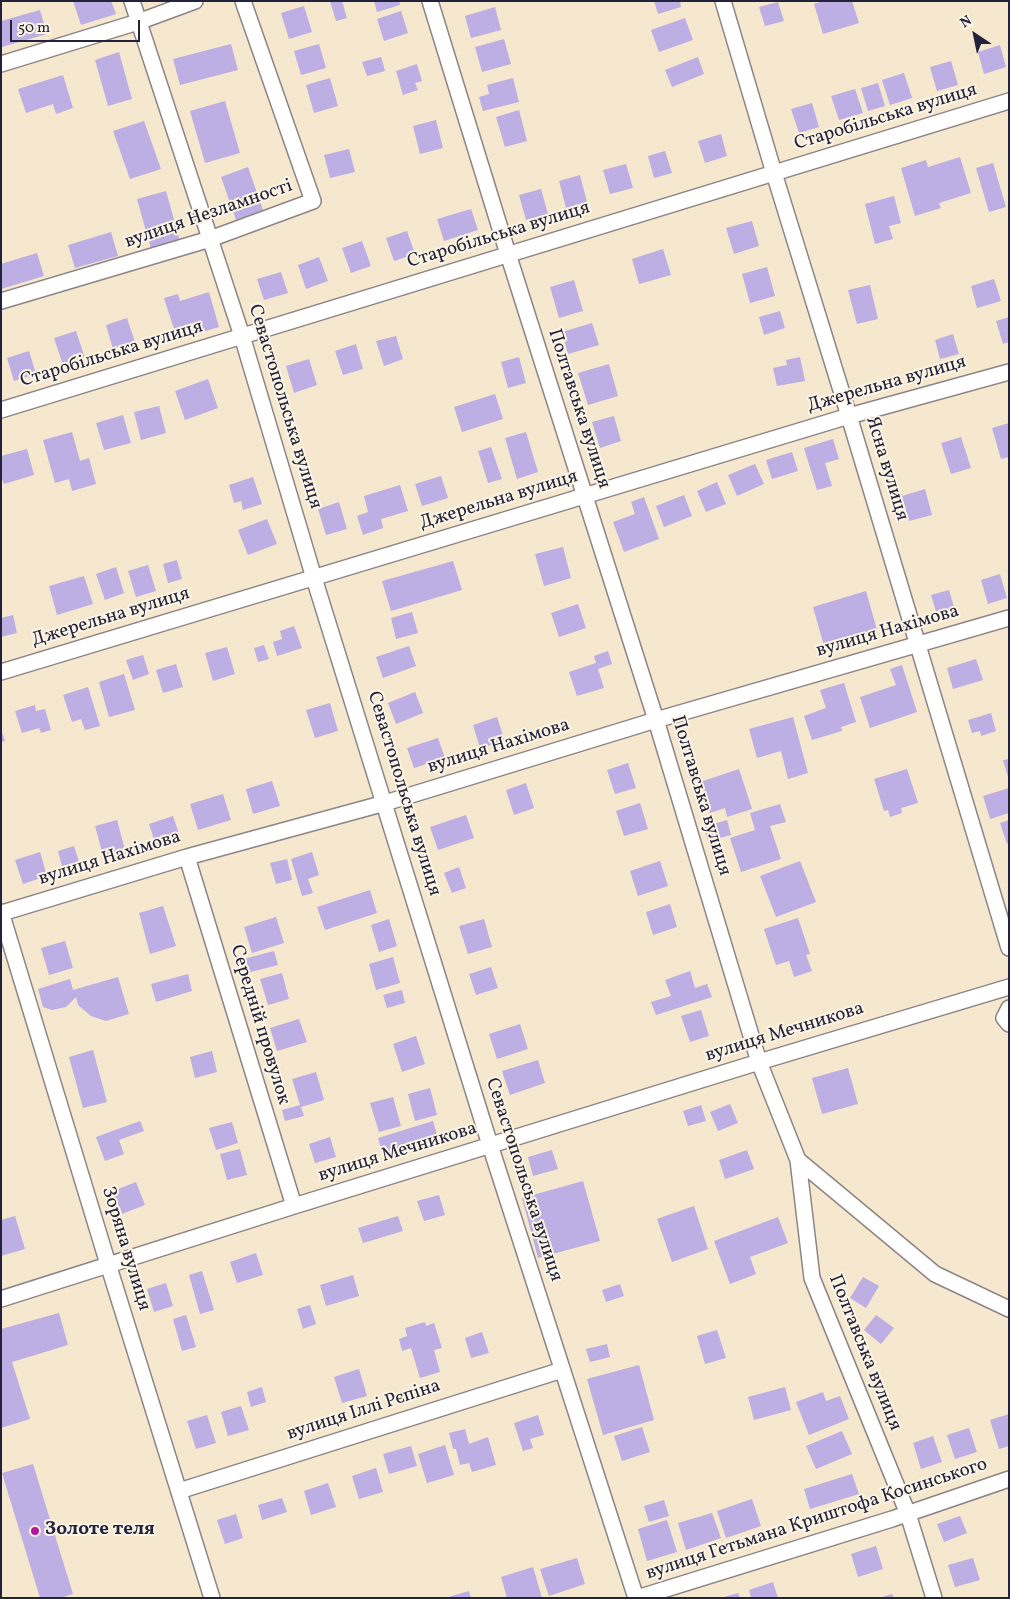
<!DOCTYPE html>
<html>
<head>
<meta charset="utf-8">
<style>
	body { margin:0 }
	#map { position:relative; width:1010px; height:1599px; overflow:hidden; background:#f6e7cf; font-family:Vollkorn,serif }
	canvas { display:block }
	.frame { position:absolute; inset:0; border:2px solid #22223b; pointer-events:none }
	.north { position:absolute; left:950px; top:10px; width:50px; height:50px; -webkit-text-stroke:4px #fcf5e5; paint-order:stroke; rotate:326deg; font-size:14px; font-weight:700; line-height:20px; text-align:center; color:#22223b }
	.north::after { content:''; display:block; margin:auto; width:18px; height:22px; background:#22223b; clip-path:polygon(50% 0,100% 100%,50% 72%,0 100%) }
	.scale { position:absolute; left:10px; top:20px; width:130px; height:22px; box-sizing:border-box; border:2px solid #22223b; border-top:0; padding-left:6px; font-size:15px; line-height:18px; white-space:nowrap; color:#22223b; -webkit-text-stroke:4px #fcf5e5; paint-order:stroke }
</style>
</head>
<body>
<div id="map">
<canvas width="1010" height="1599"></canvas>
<div class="frame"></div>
<div class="north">N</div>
<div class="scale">50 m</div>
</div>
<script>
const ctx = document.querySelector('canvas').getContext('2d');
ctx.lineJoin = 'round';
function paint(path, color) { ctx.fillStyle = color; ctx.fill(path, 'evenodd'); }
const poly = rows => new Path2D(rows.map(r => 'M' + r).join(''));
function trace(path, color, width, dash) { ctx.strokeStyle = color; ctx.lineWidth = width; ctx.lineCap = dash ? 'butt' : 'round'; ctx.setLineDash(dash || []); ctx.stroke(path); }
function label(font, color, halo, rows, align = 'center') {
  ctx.font = font + ' Vollkorn,serif'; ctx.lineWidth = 4; ctx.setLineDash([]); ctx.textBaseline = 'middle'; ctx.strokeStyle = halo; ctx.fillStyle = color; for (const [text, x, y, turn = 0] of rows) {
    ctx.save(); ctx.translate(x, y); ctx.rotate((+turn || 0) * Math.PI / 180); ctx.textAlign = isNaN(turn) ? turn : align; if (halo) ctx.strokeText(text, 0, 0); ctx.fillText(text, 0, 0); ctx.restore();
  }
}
paint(poly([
	[73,1,111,1,116,14,81,25],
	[330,1,342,1,347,18,336,21],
	[374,1,399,1,400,5,377,12],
	[654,1,680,1,681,7,658,14],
	[823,1,852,1,859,23,823,34,814,4],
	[778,2,784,21,765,26,759,7],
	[304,6,312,32,289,39,281,13],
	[495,7,501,30,471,38,465,16],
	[40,10,47,34,2,47,1,21],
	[401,11,408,33,384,41,377,19],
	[685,18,693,40,659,52,651,30],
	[504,39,511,64,482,72,475,47],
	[231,44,238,70,180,85,173,59],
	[319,44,326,68,301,75,294,51],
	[1000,45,1006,67,984,74,978,52],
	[119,52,132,99,108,106,95,60],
	[381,57,385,71,367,76,362,62],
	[698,57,704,74,672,87,665,70],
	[951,61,958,85,937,91,930,67],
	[417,64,422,81,415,83,418,90,403,95,396,71],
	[904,73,912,98,890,105,882,80],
	[63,75,73,108,56,114,53,104,26,113,18,89],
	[330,78,338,106,314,113,306,85],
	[513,78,519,102,483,111,479,97,489,94,487,85],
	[878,83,885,106,868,111,861,88],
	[855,89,863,113,839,120,831,96],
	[225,101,240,153,205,163,190,111],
	[812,103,819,127,799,133,791,109],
	[519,110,527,141,505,147,496,117],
	[436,120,443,148,420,154,413,126],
	[144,121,161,169,130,179,113,131],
	[721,134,727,156,705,163,698,141],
	[349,149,355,172,330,178,324,155],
	[665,151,672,173,654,178,648,156],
	[960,157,971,193,939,203,941,208,915,216,901,168,926,160,928,167],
	[993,163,1006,207,989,212,976,168],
	[626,164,633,188,610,194,603,170],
	[248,167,263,210,236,220,221,177],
	[580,175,587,202,566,208,559,181],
	[541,189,548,214,526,220,519,195],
	[166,191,180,241,151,249,137,199],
	[894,196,901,223,889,226,893,239,875,244,865,204],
	[471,209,478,230,444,241,437,219],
	[752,221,759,246,734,254,726,228],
	[407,231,415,254,394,261,386,238],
	[111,232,118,256,75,268,68,245],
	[362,241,371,266,351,273,342,248],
	[663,249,671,275,639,284,632,259],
	[37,253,44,276,1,289,1,264],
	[319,257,328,281,306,289,298,265],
	[767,267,775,296,750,303,742,274],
	[281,272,288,293,264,300,257,279],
	[994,279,1001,301,977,308,971,286],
	[574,280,583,311,559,318,550,287],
	[870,285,878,319,857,324,848,290],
	[209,292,219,327,199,333,196,322,174,329,164,298,178,294,180,301],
	[780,311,785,328,764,335,759,317],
	[1009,317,1009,342,1003,344,996,321],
	[127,318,135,342,113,349,106,325],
	[592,323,599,345,568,354,562,332],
	[76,331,85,358,63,365,54,338],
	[953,334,959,354,940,359,935,340],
	[396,336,403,359,384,366,376,341],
	[356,344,363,369,343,375,335,351],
	[29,351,36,374,14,381,7,358],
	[519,357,526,383,508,388,501,362],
	[800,357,805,381,777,386,773,368,787,365,786,360],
	[309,359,317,385,294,393,286,366],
	[609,364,618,396,588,405,578,373],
	[208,379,218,408,185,420,175,391],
	[495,394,503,419,462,432,454,407],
	[159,406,166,433,141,440,134,412],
	[123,415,131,443,104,450,96,423],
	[614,416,621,441,600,448,592,422],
	[1009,423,1009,457,1001,459,992,428],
	[72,432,80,461,89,458,96,484,72,491,69,479,55,483,43,440],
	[526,432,538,472,517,479,505,438],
	[961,437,971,468,951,474,941,443],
	[833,439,839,459,825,463,832,486,817,490,804,448],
	[491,447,502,479,488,483,478,451],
	[27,449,34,475,4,484,1,476,1,456],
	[792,452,798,471,772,479,766,460],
	[755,464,764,484,737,496,728,475],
	[441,476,448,498,422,506,415,484],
	[253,477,262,504,243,510,241,501,234,503,229,485],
	[717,482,726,504,706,512,697,491],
	[400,485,408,511,381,519,383,528,363,535,357,516,368,512,364,496],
	[925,489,932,515,909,521,902,496],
	[684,495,692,516,664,527,656,506],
	[644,497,659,539,624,552,613,522,635,514,631,502],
	[339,502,347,529,326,535,318,509],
	[267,519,277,544,248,555,238,530],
	[563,547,571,578,544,586,535,554],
	[177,560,182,579,168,583,163,564],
	[453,561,462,590,391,611,382,581],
	[148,565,156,591,136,597,128,571],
	[116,567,124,593,105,600,96,574],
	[1000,574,1007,598,988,604,981,580],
	[84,576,93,604,57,615,49,586],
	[949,590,955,610,937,615,931,595],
	[866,591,877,630,824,646,813,607],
	[578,604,586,628,559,637,551,613],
	[412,612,418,633,396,639,391,618],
	[13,615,17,633,1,637,1,618],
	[294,626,302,648,277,656,273,642,282,639,280,631],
	[264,645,269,659,258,662,254,648],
	[409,646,416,666,383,678,376,657],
	[227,647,235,674,213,681,205,653],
	[608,651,612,664,598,669,604,688,577,696,569,672,596,663,594,656],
	[143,655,149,674,133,680,126,660],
	[976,659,983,680,953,689,947,668],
	[176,664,183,687,163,693,156,670],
	[902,665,917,712,870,728,860,697,896,685,890,669],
	[124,674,135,710,109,717,99,682],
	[844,683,856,722,841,727,842,731,812,740,804,716,826,708,820,690],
	[88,687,100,726,85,730,81,719,72,722,63,695],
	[415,692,423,713,396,724,388,703],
	[330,703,338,731,315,738,306,710],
	[35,705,36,711,45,709,51,730,41,733,39,728,22,733,15,711],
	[991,713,996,731,981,736,980,731,972,733,968,720],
	[497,717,505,741,480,748,473,725],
	[793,717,808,773,788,779,781,751,757,758,749,729],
	[1,730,5,741,1,742],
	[438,738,445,758,414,768,407,748],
	[1009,759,1009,777,1008,777,1003,760],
	[628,763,636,788,615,794,607,770],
	[739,769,752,809,727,817,725,808,710,813,700,782],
	[907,769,918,803,901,808,902,813,890,817,888,810,884,811,874,779],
	[272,781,280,806,253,814,246,789],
	[526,783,534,808,514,815,506,790],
	[1009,788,1009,813,990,819,983,796],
	[223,794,231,820,198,830,190,804],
	[640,803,648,829,624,836,616,811],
	[780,804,786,822,770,826,781,859,741,872,730,838,755,830,750,813],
	[466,815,474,838,438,850,430,827],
	[173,816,180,837,156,845,149,824],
	[117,820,126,854,104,859,95,826],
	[727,820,731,835,708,841,703,827],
	[1009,820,1009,843,1007,844,1000,823],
	[74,846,80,865,63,870,58,851],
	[40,852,47,876,23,884,15,860],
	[312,852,319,875,308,879,313,893,302,896,291,859],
	[287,859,292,880,276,884,270,863],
	[660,861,668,886,638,896,630,871],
	[800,861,816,902,776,917,760,876],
	[459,867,466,888,452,893,444,873],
	[370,890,377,913,325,930,317,907],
	[670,904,677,927,653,935,646,912],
	[163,906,176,946,150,954,139,913],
	[276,917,284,943,252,953,244,927],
	[798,918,810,954,806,955,812,971,794,977,789,961,776,965,764,929],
	[389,919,397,946,379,952,371,925],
	[484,919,492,947,468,954,459,926],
	[65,941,73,968,49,975,41,948],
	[274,951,278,965,243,974,240,960],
	[393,957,400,983,376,990,369,964],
	[491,967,498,988,476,995,469,974],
	[690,971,695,988,707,984,712,997,656,1015,651,1002,671,996,665,980],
	[282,973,289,999,268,1005,260,979],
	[188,974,192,991,156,1002,151,984],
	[118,977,129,1014,106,1021,91,1016,78,1005,76,997,66,1007,52,1010,43,1007,38,989,70,979,73,990],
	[402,990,405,1003,387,1008,383,995],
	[701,1010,709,1036,690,1042,681,1016],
	[299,1019,307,1042,277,1051,270,1028],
	[520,1024,528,1049,497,1059,489,1034],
	[416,1036,425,1064,402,1072,393,1044],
	[93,1050,107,1102,83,1108,69,1057],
	[212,1051,217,1072,195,1078,190,1057],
	[538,1060,545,1083,510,1095,502,1071],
	[848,1068,858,1104,822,1114,812,1078],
	[316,1072,324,1100,301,1107,304,1116,285,1121,282,1110,300,1105,292,1079],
	[430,1088,437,1115,415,1121,408,1094],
	[393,1097,401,1126,379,1132,370,1103],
	[730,1104,738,1123,718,1131,710,1112],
	[701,1105,706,1121,688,1126,683,1111],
	[140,1121,144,1131,119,1140,124,1154,105,1161,96,1137],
	[433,1121,438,1138,383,1155,378,1138],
	[232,1122,238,1143,216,1150,209,1128],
	[330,1137,336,1157,315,1163,309,1144],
	[240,1149,247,1175,227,1180,220,1154],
	[552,1150,558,1169,533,1176,528,1157],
	[747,1150,754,1169,725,1179,719,1160],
	[583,1181,600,1241,538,1258,522,1198],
	[136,1182,145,1205,122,1214,113,1191],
	[439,1195,445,1215,424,1221,417,1201],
	[694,1206,708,1249,672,1262,657,1219],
	[15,1216,25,1249,1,1256,1,1220],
	[398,1216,403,1231,363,1243,358,1228],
	[778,1217,788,1243,750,1257,756,1274,730,1284,714,1241],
	[256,1253,263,1275,237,1283,230,1262],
	[202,1271,214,1310,200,1314,189,1275],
	[353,1275,359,1296,326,1306,320,1285],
	[863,1277,879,1286,866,1308,850,1298],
	[166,1283,173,1306,154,1312,147,1289],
	[620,1284,624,1296,606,1302,602,1290],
	[310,1305,316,1324,303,1329,297,1309],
	[59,1313,68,1345,12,1362,30,1419,1,1428,1,1329],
	[186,1315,196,1347,182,1351,173,1319],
	[876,1315,894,1328,881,1344,864,1330],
	[425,1322,426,1326,434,1323,442,1348,434,1350,440,1372,420,1378,411,1348,402,1351,399,1339,407,1336,405,1328],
	[717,1330,726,1358,705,1364,697,1336],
	[482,1332,489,1353,471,1358,465,1338],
	[607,1344,610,1357,590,1362,586,1349],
	[639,1365,654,1420,603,1435,587,1379],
	[359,1369,367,1396,342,1403,334,1377],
	[262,1387,266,1402,251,1407,247,1392],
	[785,1387,791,1410,754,1420,748,1397],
	[823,1392,826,1401,840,1396,849,1419,809,1435,796,1402],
	[241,1406,249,1430,228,1436,221,1412],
	[1009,1414,1009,1446,999,1449,990,1420],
	[207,1415,216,1443,196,1449,187,1421],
	[538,1415,544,1435,530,1439,533,1448,523,1451,514,1423],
	[642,1427,650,1452,622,1461,614,1436],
	[969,1428,977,1452,955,1459,947,1435],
	[465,1429,469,1444,488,1437,496,1465,472,1472,469,1463,460,1465,456,1449,453,1449,449,1433],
	[842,1431,852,1454,816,1469,806,1446],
	[933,1436,942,1462,921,1469,913,1443],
	[445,1445,454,1475,427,1483,418,1454],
	[411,1446,417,1466,389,1474,383,1454],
	[33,1464,73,1594,61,1598,40,1598,2,1473],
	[376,1468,383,1492,359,1499,352,1476],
	[852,1474,859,1494,810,1509,804,1489],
	[328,1483,336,1507,311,1515,304,1491],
	[282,1498,287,1512,262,1520,258,1505],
	[752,1499,761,1526,726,1538,717,1511],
	[664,1500,669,1516,649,1522,644,1506],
	[712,1513,721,1538,686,1550,678,1523],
	[236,1514,243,1538,225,1544,217,1520],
	[960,1516,967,1533,944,1542,937,1524],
	[667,1520,677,1552,647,1561,638,1529],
	[876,1546,883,1569,858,1577,851,1554],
	[577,1558,585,1584,549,1596,540,1569],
	[973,1558,980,1580,955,1587,948,1565],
	[533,1567,542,1598,507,1598,501,1577],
	[773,1582,778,1598,751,1598,749,1590],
	[469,1591,471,1598,448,1598,448,1597],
	[738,1593,740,1598,724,1598,724,1597],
	[892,1594,894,1598,882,1598,882,1597]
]), '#bdaee3');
const minor = poly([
	[132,1,242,336,314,578,490,1145,636,1598],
	[430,1,508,254,656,720,759,1062,798,1160,812,1278,908,1514,934,1598],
	[723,1,774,173,849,416,1009,948],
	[1,64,138,22,195,1],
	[1,301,210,239,313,201,243,1],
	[1,410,1009,101],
	[1,672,849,416,1009,372],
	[187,857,294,1206],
	[1,912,108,1264,212,1598],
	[2,913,187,857,385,803,656,720,1009,618],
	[1009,1008,1004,1018,1009,1024],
	[798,1160,935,1274,1009,1309],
	[1,1299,294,1206,759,1062,1009,987],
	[179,1491,562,1370],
	[637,1598,892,1519,1009,1479]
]);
trace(minor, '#8c8485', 18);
trace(minor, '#fff', 15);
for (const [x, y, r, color] of [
	[35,1531,5,"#b5179e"]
]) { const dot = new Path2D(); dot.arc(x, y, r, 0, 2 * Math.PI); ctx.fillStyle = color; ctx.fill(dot); trace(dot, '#fcf5e5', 2); }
label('19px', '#22223b', '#fcf5e5', [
	["Старобільська вулиця",886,118,-17],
	["вулиця Незламності",209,215,-19],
	["Старобільська вулиця",499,236,-17],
	["Старобільська вулиця",112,355,-17],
	["Джерельна вулиця",887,385,-16],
	["Севастопольська вулиця",284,407,73],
	["Полтавська вулиця",578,409,72],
	["Ясна вулиця",886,469,73],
	["Джерельна вулиця",499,501,-17],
	["Джерельна вулиця",111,618,-17],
	["вулиця Нахімова",888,632,-16],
	["вулиця Нахімова",499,747,-17],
	["Севастопольська вулиця",403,794,73],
	["Полтавська вулиця",700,796,73],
	["вулиця Нахімова",110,859,-17],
	["Середній провулок",259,1025,73],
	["вулиця Мечникова",785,1033,-17],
	["вулиця Мечникова",398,1153,-17],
	["Севастопольська вулиця",523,1180,72],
	["Зоряна вулиця",125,1249,73],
	["Полтавська вулиця",864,1353,68],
	["вулиця Іллі Рєпіна",364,1411,-18],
	["вулиця Гетьмана Криштофа Косинського",817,1520,-18]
]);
label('bold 19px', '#22223b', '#fcf5e5', [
	["Золоте теля",45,1531]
], 'left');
</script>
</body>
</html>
